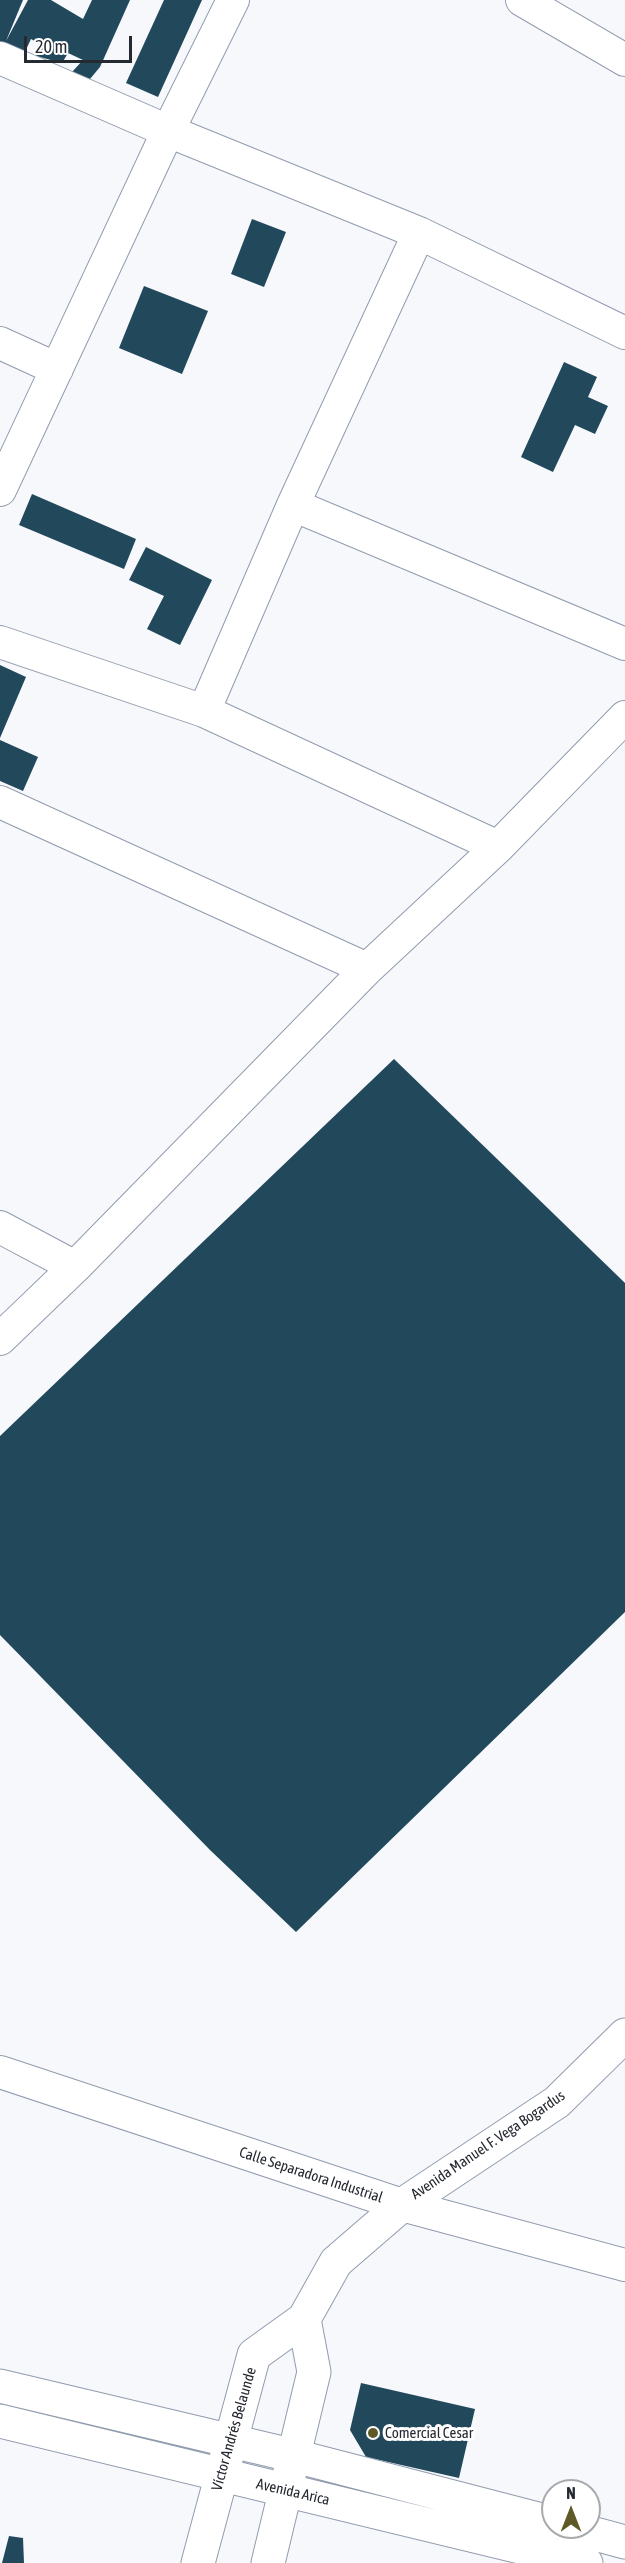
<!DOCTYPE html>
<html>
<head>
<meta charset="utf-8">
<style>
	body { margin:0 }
	#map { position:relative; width:625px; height:2563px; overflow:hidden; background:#f6f8fc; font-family:"Asap Condensed",sans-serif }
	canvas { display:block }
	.north { position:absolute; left:541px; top:2479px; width:60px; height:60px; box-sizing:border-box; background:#fff; border:2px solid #a8a9ac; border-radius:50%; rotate:0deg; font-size:16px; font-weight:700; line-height:24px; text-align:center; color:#252930 }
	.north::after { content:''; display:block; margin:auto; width:21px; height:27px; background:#5e5926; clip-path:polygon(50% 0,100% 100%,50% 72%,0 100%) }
	.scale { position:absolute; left:24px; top:36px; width:108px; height:27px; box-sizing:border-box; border:3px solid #252930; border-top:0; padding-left:8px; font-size:18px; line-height:21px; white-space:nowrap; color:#252930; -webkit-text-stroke:4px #fff; paint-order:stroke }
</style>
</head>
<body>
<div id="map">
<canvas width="625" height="2563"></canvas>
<div class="north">N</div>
<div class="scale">20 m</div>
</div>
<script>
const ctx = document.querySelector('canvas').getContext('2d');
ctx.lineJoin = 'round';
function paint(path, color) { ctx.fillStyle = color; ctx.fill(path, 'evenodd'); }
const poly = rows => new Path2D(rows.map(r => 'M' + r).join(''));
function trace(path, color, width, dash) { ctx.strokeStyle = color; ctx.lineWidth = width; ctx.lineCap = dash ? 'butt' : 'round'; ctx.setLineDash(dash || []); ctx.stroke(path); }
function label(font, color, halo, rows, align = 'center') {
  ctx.font = font + ' "Asap Condensed",sans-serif'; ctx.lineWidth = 6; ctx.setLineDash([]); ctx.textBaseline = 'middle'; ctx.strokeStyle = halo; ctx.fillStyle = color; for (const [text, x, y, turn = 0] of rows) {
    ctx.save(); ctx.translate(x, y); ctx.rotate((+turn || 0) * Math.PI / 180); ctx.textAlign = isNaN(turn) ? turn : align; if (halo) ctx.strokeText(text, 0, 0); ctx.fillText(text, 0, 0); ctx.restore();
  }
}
paint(poly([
	[0,0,23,0,6,41,28,0,51,0,83,19,92,0,130,0,100,67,90,79,72,72,83,60,68,53,62,63,36,56,40,44,31,39,24,54,0,42],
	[164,0,202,0,158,97,126,83],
	[252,219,286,232,264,287,231,274],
	[144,286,208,311,182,374,119,348],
	[564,362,597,377,588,397,608,406,595,434,575,425,553,472,521,457],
	[32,494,136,539,124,569,19,525],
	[146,547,212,580,180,645,147,629,164,596,129,580],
	[0,665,26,677,0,738],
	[0,740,38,757,23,791,0,781],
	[394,1059,625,1283,625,1612,296,1932,210,1850,0,1635,0,1436],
	[361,2383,475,2409,459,2478,366,2457,350,2430],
	[9,2536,23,2538,24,2563,2,2563]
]), '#22495b');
const street = poly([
	[522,0,625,60],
	[0,58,168,131,419,233,625,333],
	[0,343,57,369],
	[0,490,168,131,233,0],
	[293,505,625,644],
	[0,642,204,711,498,847],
	[204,711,293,505,419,233],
	[0,802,367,969],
	[0,1227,75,1267],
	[0,1339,75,1267,367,969,498,847,625,717],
	[0,2072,402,2205,625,2265]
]);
const secondary = poly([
	[0,2386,295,2456,553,2523],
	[0,2421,586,2563],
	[569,2527,625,2542]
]);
const primary = poly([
	[198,2563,254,2355,304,2319,336,2262,402,2205,557,2102,625,2035],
	[268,2563,314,2372,304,2319]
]);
trace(street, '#919cae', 34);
trace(secondary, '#919cae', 35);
trace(primary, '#919cae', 35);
trace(street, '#fff', 32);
trace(secondary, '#fff', 33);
trace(primary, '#fff', 33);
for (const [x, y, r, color] of [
	[373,2433,6,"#5e5926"]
]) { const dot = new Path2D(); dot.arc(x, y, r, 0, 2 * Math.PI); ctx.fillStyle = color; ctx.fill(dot); trace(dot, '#fff', 2); }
label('15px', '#252930', '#fff', [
	["Avenida Manuel F. Vega Bogardus",488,2145,-34],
	["Calle Separadora Industrial",311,2175,18],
	["Víctor Andrés Belaunde",234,2429,-74],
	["Avenida Arica",293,2492,13]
]);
label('15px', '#252930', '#fff', [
	["Comercial Cesar",385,2433]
], 'left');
</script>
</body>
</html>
